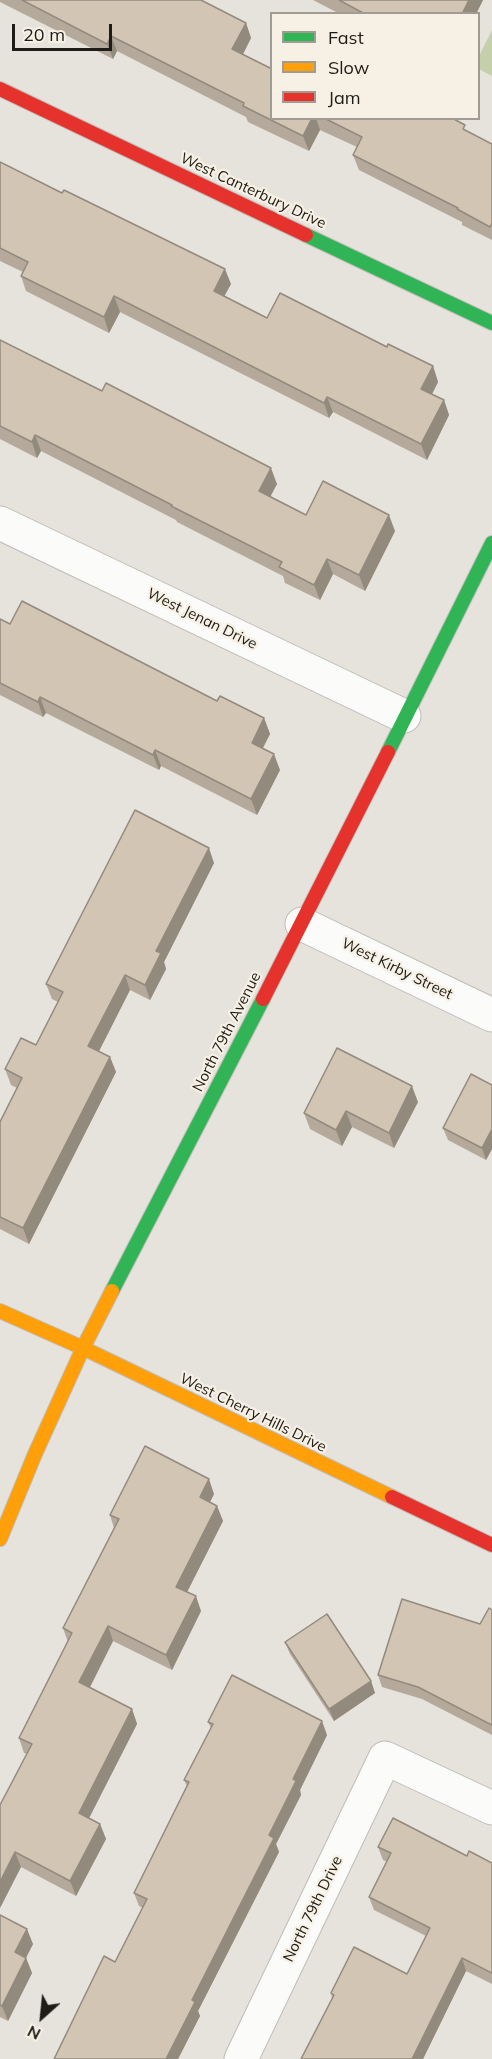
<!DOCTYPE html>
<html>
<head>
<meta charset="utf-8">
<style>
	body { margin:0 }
	#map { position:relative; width:492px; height:2059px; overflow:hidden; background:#e6e2dc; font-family:Mulish,sans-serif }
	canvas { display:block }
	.legend { position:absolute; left:270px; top:12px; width:210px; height:108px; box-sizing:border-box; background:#f7f1e5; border:2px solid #a09c93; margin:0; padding:8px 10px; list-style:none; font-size:18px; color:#1e1c17 }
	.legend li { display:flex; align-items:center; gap:12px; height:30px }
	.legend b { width:30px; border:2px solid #a09c93 }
	.north { position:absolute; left:12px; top:1987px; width:60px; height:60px; -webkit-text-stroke:4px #f7f1e5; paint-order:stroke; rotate:207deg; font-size:16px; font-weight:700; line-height:24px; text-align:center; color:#1e1c17 }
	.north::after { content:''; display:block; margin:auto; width:21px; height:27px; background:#1e1c17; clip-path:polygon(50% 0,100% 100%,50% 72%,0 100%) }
	.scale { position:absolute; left:12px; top:24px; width:100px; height:27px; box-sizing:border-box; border:3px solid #1e1c17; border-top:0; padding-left:8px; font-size:18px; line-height:21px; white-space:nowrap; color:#1e1c17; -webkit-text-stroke:4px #f7f1e5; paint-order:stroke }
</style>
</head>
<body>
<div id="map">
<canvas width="492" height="2059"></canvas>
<ul class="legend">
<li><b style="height:8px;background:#30b455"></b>Fast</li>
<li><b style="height:8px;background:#ff9f0a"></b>Slow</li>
<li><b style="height:8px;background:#e5322d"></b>Jam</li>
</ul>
<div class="north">N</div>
<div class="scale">20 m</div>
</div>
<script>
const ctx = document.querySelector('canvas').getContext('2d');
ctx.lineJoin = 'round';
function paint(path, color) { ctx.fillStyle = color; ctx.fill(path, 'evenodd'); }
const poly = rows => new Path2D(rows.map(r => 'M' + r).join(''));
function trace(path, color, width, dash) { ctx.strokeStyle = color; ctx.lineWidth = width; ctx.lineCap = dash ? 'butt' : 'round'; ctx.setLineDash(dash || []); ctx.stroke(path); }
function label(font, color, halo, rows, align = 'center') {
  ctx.font = font + ' Mulish,sans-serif'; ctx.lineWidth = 4.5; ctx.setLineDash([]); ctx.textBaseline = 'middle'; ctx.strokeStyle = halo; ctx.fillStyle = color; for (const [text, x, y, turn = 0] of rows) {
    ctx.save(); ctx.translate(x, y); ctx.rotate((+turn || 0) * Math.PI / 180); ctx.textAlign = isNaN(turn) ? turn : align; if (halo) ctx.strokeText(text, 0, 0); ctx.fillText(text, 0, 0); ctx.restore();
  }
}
paint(poly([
	[492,30,492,76,479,69,478,58]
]), '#c6cfab');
const street = poly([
	[0,523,404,716],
	[302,924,492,1015],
	[241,2059,385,1758,492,1808]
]);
const fast = poly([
	[306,235,492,323],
	[388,752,492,543],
	[112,1291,263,999]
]);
const slow = poly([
	[0,1311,83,1348,392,1497],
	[0,1539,35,1454,83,1348,112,1291]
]);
const jam = poly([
	[0,89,306,235],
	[263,999,388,752],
	[392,1497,492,1545]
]);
trace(street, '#c0bdb9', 35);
trace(fast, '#c0bdb9', 16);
trace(slow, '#c0bdb9', 16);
trace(jam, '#c0bdb9', 16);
trace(street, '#fbfbfa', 33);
trace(fast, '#30b455', 14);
trace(slow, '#ff9f0a', 14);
trace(jam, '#e5322d', 14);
paint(poly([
	[0,0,201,0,246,23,251,38,243,54,272,118,452,118,468,132,492,144,492,240,462,225,462,222,359,170,353,155,357,147,320,130,309,151,248,122,246,117,117,51,113,59,0,2],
	[313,0,483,0,476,14,340,14],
	[0,162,231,284,224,296,267,318,387,347,433,366,438,382,432,394,444,400,449,415,427,460,333,412,329,418,120,312,109,333,26,291,21,276,23,272,0,261],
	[0,340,277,484,270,496,306,515,395,531,365,591,333,574,320,600,285,583,283,576,177,522,176,520,41,451,37,458,0,439],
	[0,619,10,624,264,718,270,734,263,748,280,770,257,815,161,766,159,770,46,713,43,717,0,695],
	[214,863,164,962,166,969,150,1000,130,990,99,1051,110,1057,116,1072,29,1244,0,1229,0,1122,17,1088,11,1085,5,1069,36,1045,58,1002,52,999,46,984],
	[492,1085,492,1149,486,1160,448,1140,443,1128],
	[418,1102,394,1148,352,1127,342,1146,310,1129,304,1113],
	[214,1494,210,1502,217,1506,223,1521,187,1592,201,1611,172,1670,113,1641,90,1687,132,1709,137,1724,89,1818,100,1824,106,1839,76,1896,21,1867,0,1908,27,1754,24,1753,19,1738,68,1642,63,1628,114,1528,110,1515],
	[492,1610,492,1735,422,1699,382,1687,378,1675,480,1624],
	[285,1642,371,1681,375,1693,334,1721,290,1654],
	[208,1722,327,1735,300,1790,301,1795,276,1844,279,1852,198,2011,200,2016,178,2059,54,2059,115,1962,143,1908,139,1906,134,1893,187,1786,184,1780,211,1728],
	[378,1847,467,1856,492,1863,492,1984,466,1971,423,2059,301,2059,332,1998,331,1993,407,1974,426,1936,374,1910,369,1897,387,1862,383,1860],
	[0,1915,33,1944,26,1958,32,1973,8,2021,0,2017]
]), '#b5a99b');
paint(poly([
	[469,0,483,0,476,14,462,14],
	[246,23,251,38,238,64,232,49],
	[111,36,117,51,113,59,107,44],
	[312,118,316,118,320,130,309,151,303,136],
	[225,269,231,284,219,306,214,291],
	[114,296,120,312,109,333,104,317],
	[433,366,438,382,427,404,421,389],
	[327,397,333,412,329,418,324,403],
	[444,400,449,415,427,460,421,444],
	[35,435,41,451,37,458,32,442],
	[271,468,277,484,265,507,259,491],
	[389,515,395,531,365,591,359,575],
	[327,559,333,574,320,600,314,585],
	[40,697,46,713,43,717,38,702],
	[264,718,270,734,257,759,252,743],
	[155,750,161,766,159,770,153,755],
	[274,754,280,770,257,815,251,799],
	[209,848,214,863,164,962,166,969,150,1000,145,985,156,951],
	[125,975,130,990,94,1061,88,1046],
	[110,1057,116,1072,29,1244,23,1228],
	[412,1086,418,1102,394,1148,389,1133],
	[346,1111,352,1127,342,1146,336,1130],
	[492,1129,492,1149,486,1160,482,1148],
	[209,1479,214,1494,205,1512,200,1497],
	[217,1506,223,1521,182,1602,176,1587],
	[196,1596,201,1611,172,1670,166,1655],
	[108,1626,113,1641,85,1697,79,1682],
	[371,1681,375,1693,334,1721,329,1709],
	[132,1709,137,1724,84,1828,79,1813],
	[322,1721,327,1735,300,1790,301,1795,276,1844,279,1852,198,2011,200,2016,178,2059,166,2059,192,2000,269,1835,293,1779],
	[100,1824,106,1839,76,1896,70,1881],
	[15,1852,21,1867,0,1908,0,1882],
	[27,1929,33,1944,21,1967,15,1952],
	[26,1958,32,1973,8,2021,2,2006],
	[462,1958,466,1971,423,2059,412,2059]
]), '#938a7e');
const building = poly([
	[22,0,201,0,246,23,232,49,272,69,272,118,312,118,303,136,243,106,244,103,111,36,107,44,22,0],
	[339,0,469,0,462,14,365,14,339,0],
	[324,118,452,118,465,125,463,129,492,144,492,223,490,227,457,209,458,208,353,155,362,137,324,118],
	[0,162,62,193,64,190,225,269,214,291,267,318,280,293,387,347,388,344,433,366,421,389,444,400,421,444,327,397,324,403,114,296,104,317,21,276,28,262,0,248,0,162],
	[0,340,102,391,106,383,271,468,259,491,306,515,323,481,389,515,359,575,327,559,314,585,279,567,282,562,171,506,172,505,35,435,32,442,0,426,0,340],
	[22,601,217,701,220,696,264,718,252,743,274,754,251,799,155,750,153,755,40,697,38,702,0,683,0,619,10,624,22,601],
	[135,810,209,848,156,951,161,953,145,985,125,975,88,1046,110,1057,23,1228,0,1217,0,1122,22,1078,5,1069,21,1038,36,1045,63,992,46,984,135,810],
	[337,1048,412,1086,389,1133,346,1111,336,1130,304,1113,337,1048],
	[471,1074,492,1085,492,1129,482,1148,443,1128,471,1074],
	[145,1446,209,1479,200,1497,217,1506,176,1587,196,1596,166,1655,108,1626,79,1682,132,1709,79,1813,100,1824,70,1881,15,1852,0,1882,0,1805,32,1744,19,1738,72,1633,63,1628,119,1519,110,1515,145,1446],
	[402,1599,480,1624,489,1608,492,1610,492,1725,418,1687,378,1675,402,1599],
	[327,1614,371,1681,329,1709,285,1642,327,1614],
	[232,1675,322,1721,293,1779,296,1781,269,1835,274,1838,192,2000,195,2002,166,2059,54,2059,104,1956,115,1962,147,1899,134,1893,189,1782,184,1780,213,1724,208,1722,232,1675],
	[393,1818,467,1856,469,1851,492,1863,492,1973,462,1958,412,2059,301,2059,334,1995,331,1993,354,1947,407,1974,430,1928,369,1897,391,1853,378,1847,393,1818],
	[0,1915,27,1929,15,1952,26,1958,2,2006,0,2005,0,1915]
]);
paint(building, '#d2c5b4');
trace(building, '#938a7e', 1.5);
label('15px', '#1e1c17', '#f7f1e5', [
	["West Canterbury Drive",253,191,25],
	["West Jenan Drive",202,619,26],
	["West Kirby Street",397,969,26],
	["North 79th Avenue",227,1032,-63],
	["West Cherry Hills Drive",253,1413,26],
	["North 79th Drive",313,1909,-64]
]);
</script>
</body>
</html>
